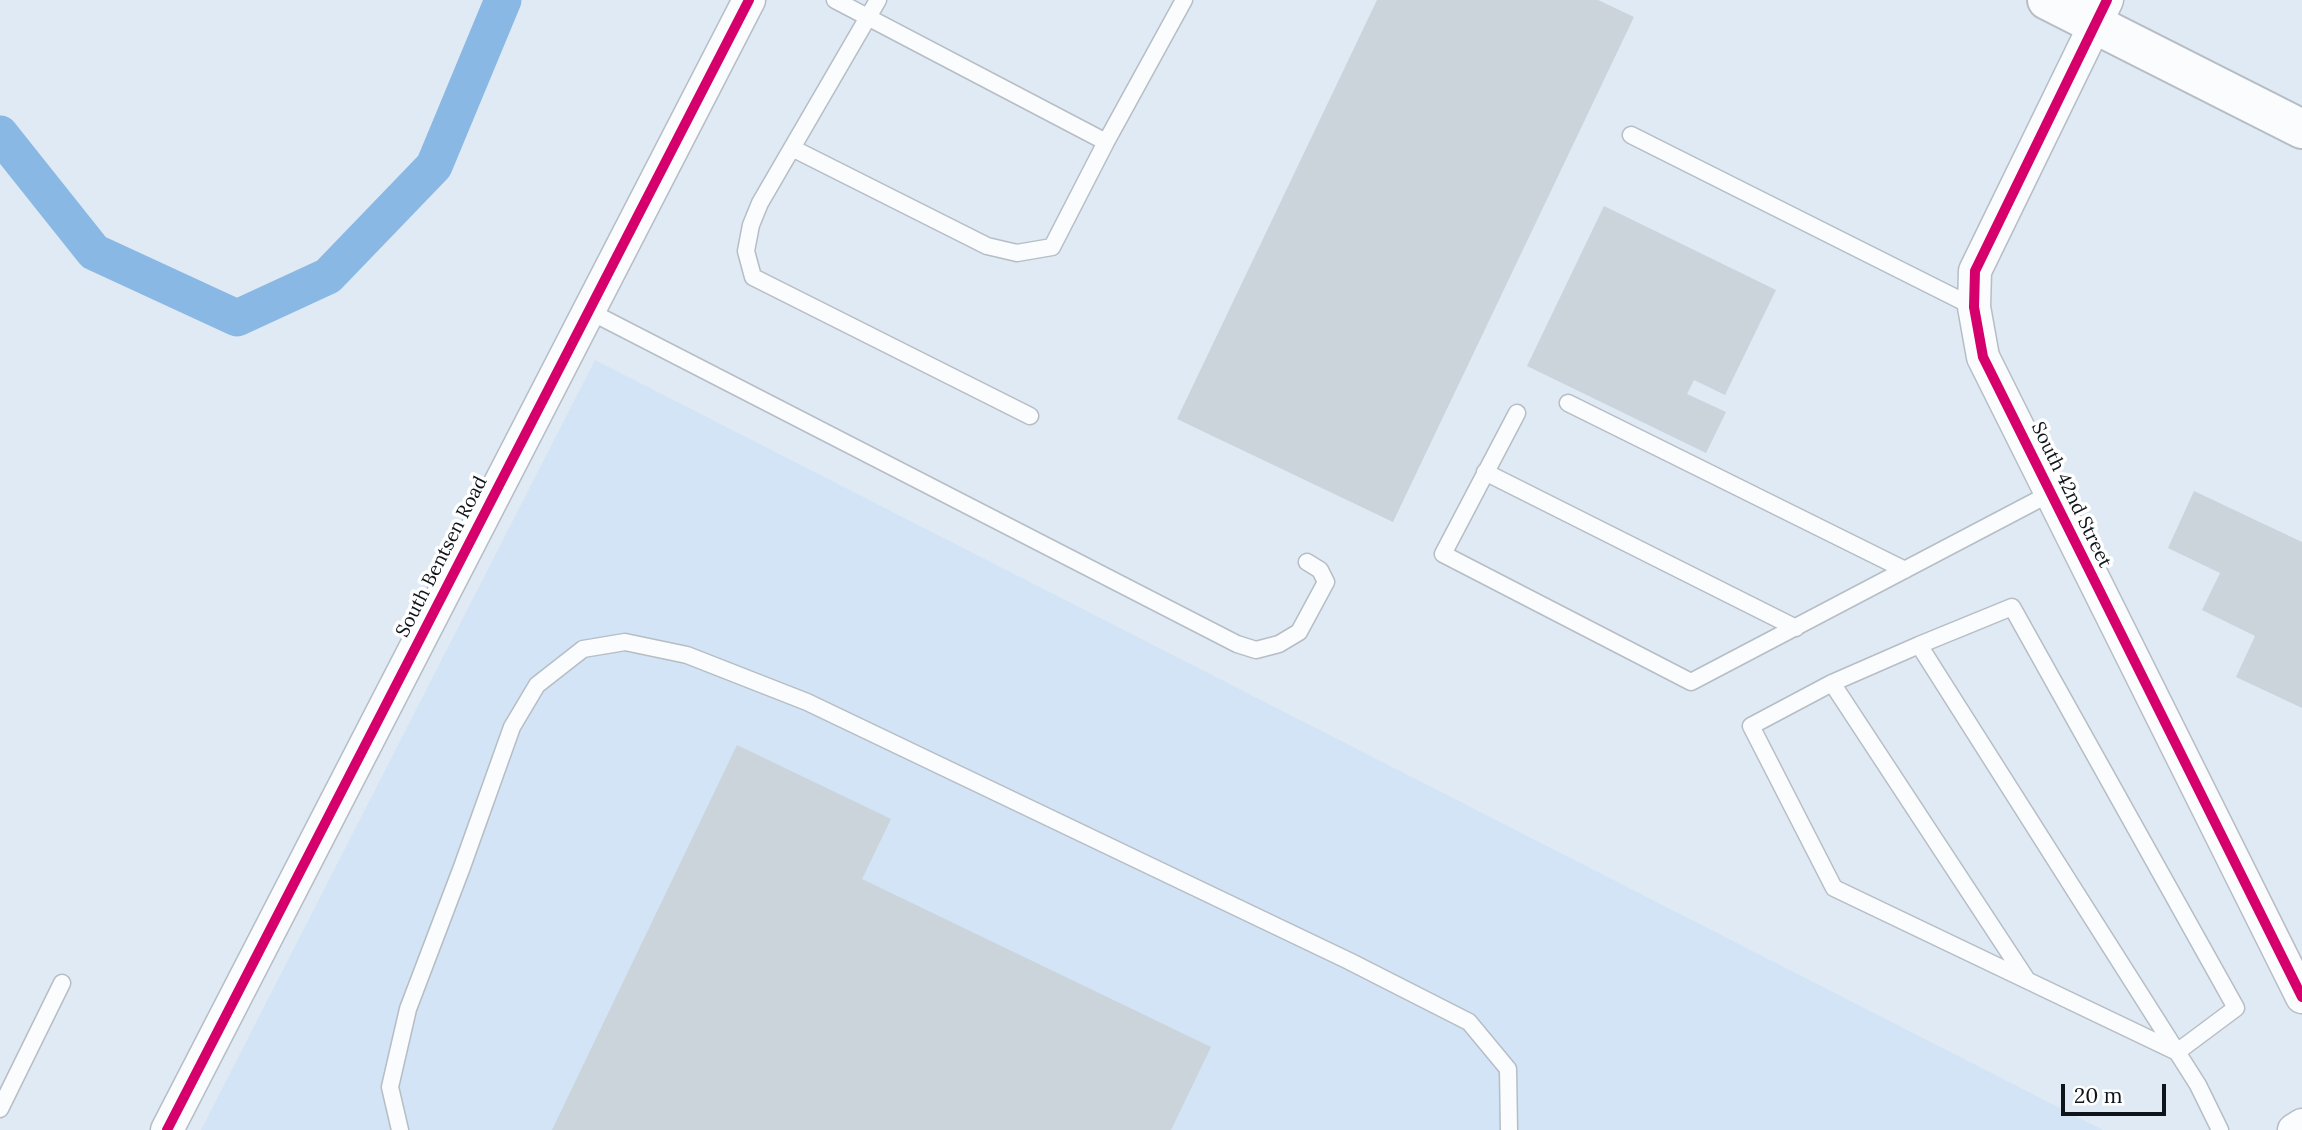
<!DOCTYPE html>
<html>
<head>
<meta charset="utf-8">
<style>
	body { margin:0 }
	#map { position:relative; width:2302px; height:1130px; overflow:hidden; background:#e0eaf4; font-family:Lora,serif }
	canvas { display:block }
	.scale { position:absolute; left:2061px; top:1084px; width:105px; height:32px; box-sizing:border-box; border:4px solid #0e141a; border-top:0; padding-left:9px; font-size:21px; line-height:24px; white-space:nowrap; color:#0e141a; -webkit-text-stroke:5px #fff; paint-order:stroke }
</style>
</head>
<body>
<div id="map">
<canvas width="2302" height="1130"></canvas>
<div class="scale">20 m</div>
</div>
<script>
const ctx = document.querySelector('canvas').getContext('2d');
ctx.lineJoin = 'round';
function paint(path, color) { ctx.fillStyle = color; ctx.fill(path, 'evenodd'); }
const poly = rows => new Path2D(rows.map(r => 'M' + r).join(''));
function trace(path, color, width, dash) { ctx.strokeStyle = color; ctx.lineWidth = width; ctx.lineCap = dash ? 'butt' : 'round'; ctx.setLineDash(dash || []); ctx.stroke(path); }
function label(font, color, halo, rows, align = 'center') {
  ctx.font = font + ' Lora,serif'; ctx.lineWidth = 7; ctx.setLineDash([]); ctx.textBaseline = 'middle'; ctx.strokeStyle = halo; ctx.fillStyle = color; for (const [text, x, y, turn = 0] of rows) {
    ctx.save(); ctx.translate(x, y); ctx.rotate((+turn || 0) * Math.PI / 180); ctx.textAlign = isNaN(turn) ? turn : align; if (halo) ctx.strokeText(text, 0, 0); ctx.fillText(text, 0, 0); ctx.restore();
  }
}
paint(poly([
	[595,360,2103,1130,201,1130]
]), '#d2e4f5');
trace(poly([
	[0,134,94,252,237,318,328,276,434,166,503,0]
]), '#88b8e3', 37);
paint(poly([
	[1377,0,1598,0,1634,17,1393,522,1177,419],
	[1604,206,1776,290,1725,395,1694,380,1687,394,1726,412,1706,453,1527,366],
	[2194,491,2302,542,2302,708,2236,677,2255,636,2202,610,2220,573,2168,548],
	[737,745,891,819,862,879,1211,1047,1171,1130,552,1130]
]), '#cbd3db');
const lane = poly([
	[878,0,760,203,751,225,746,251,753,277,1030,416],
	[1631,135,1974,307],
	[1106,142,1184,0],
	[792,148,987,246,1017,253,1052,247,1106,142,835,0],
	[589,311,1237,644,1256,650,1279,644,1299,632,1326,582,1320,570,1307,562],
	[1568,403,1905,570],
	[1517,413,1443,554,1691,682,2051,493],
	[1485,472,1796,628],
	[1919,645,2012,607,2236,1008,2177,1052],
	[1832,683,2027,980],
	[2177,1052,1834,888,1751,726,1832,683,1919,645,2198,1085,2220,1130],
	[0,1109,62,983],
	[400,1130,390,1087,408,1009,462,867,512,727,537,685,583,649,625,642,687,655,807,702,1349,961,1469,1022,1508,1069,1509,1130]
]);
const street = poly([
	[2107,0,1975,271,1974,307,1983,357,2302,997],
	[167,1130,749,0],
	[2294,1130,2302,1125]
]);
const secondary = poly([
	[2047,0,2302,129]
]);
trace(lane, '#b6bdc5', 19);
trace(street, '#b6bdc5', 35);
trace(secondary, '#b6bdc5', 42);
trace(lane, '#fafcfd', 16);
trace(street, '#fafcfd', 32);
trace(secondary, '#fafcfd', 38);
trace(poly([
	[2107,0,1975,271,1974,307,1983,357,2302,997],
	[167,1130,749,0]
]), '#d6006c', 10);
label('19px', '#0e141a', '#fff', [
	["South 42nd Street",2071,495,64],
	["South Bentsen Road",442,557,-63]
]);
</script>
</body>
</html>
